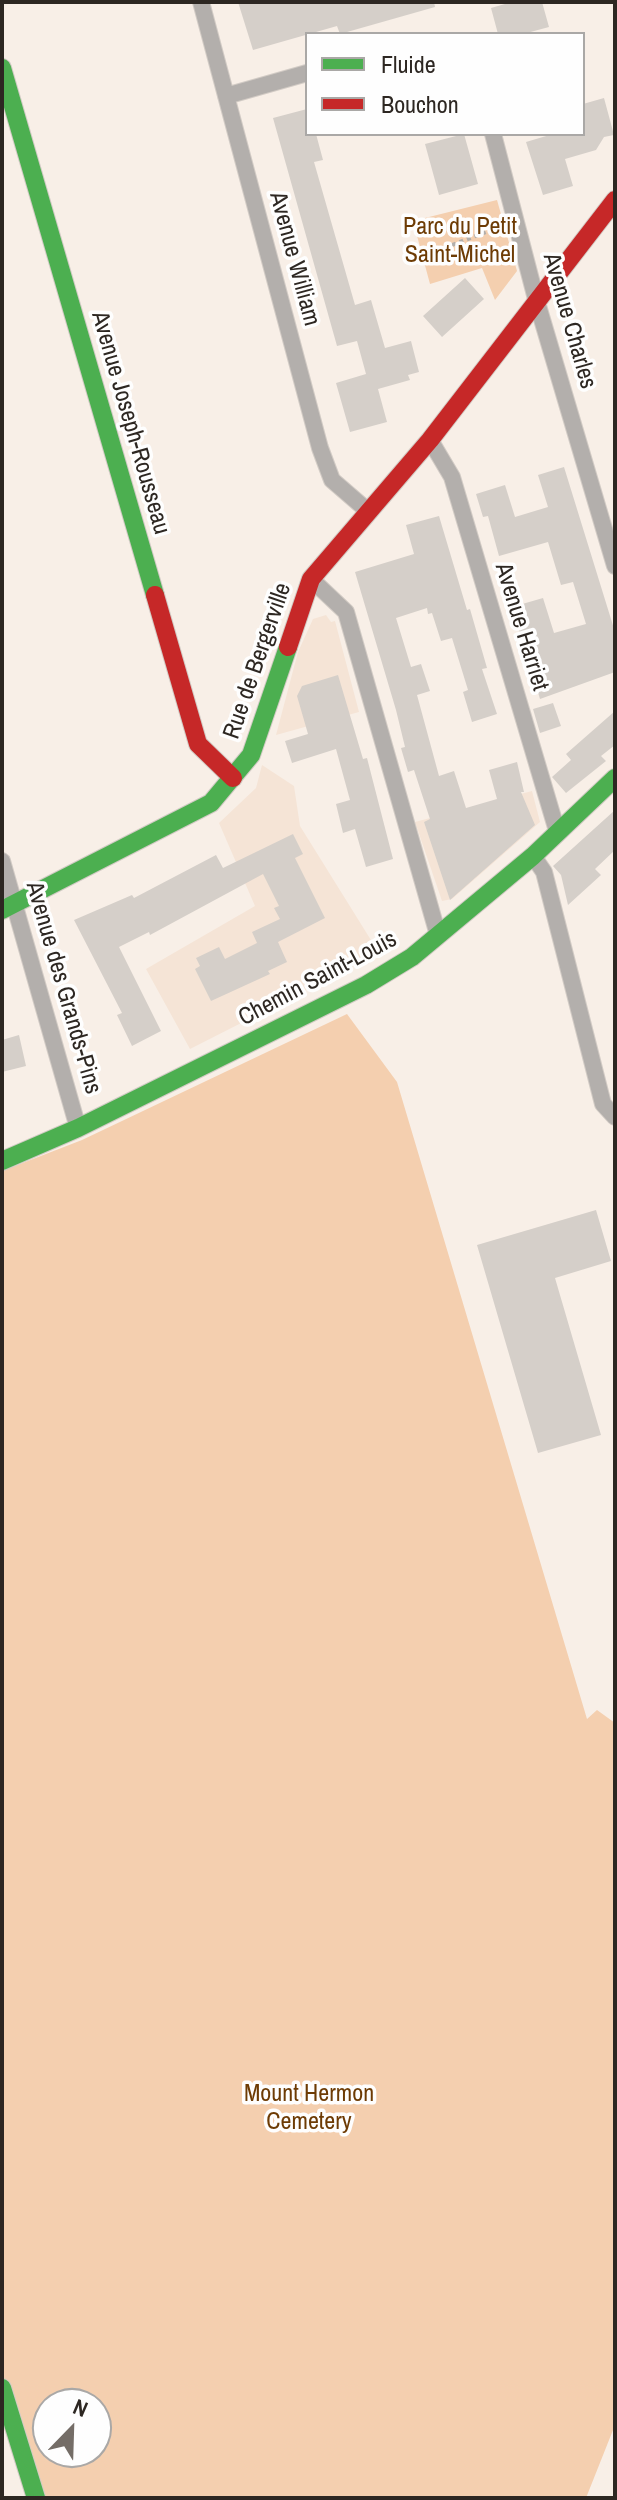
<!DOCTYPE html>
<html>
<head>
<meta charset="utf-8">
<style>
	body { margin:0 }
	#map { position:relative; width:617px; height:2500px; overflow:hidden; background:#f8efe7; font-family:"Archivo Narrow",sans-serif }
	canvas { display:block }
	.frame { position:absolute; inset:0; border:4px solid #2d2722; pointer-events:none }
	.legend { position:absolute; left:305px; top:32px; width:280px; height:104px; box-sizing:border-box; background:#fefefe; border:2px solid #aaa8a6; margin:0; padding:10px 14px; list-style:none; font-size:24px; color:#2d2722 }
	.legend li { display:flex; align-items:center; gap:16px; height:40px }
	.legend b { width:40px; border:2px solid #aaa8a6 }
	.north { position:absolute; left:32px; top:2388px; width:80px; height:80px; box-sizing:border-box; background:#fefefe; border:2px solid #aaa8a6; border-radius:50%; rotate:23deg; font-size:22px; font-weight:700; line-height:32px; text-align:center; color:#2d2722 }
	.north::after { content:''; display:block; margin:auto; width:28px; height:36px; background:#746d67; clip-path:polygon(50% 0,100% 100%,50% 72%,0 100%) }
</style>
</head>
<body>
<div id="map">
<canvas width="617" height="2500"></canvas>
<div class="frame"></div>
<ul class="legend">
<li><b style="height:10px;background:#4caf50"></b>Fluide</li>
<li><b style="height:10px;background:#c62828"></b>Bouchon</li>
</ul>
<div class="north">N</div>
</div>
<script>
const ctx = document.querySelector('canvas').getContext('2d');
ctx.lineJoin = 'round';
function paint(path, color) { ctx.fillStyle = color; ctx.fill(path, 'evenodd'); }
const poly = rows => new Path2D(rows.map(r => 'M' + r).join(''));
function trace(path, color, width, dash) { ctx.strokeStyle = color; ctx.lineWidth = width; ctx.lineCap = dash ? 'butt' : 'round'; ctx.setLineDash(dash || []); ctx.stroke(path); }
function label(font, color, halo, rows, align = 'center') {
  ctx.font = font + ' "Archivo Narrow",sans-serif'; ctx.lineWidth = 7; ctx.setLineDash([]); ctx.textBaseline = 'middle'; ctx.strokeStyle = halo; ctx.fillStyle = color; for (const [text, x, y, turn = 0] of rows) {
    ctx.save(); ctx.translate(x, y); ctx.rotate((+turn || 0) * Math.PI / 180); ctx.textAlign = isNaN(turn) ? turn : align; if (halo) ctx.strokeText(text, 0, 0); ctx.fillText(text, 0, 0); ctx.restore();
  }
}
paint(poly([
	[326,615,331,622,335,621,359,712,276,735,298,652,313,619],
	[262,765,294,786,300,826,379,953,190,1049,146,969,255,906,219,823,256,788],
	[532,791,540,822,452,899,442,901,415,822]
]), '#f5e4d6');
paint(poly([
	[497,200,517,271,495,300,482,268,430,284,413,221],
	[347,1014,397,1082,587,1719,597,1710,615,1723,615,2425,586,2498,36,2498,2,2381,2,1171,82,1140],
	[48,2404,96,2404,96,2452,48,2452]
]), '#f4cfaf');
paint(poly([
	[238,2,434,2,435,7,340,34,337,26,253,50],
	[512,2,542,2,549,27,523,34,498,34,491,8],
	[604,98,614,135,604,137,596,150,565,159,573,186,543,195,526,142,553,134,583,134,583,104],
	[307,109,307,134,316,134,323,160,314,162,355,305,371,300,385,348,411,341,419,372,408,375,410,380,378,389,387,422,350,432,336,383,366,374,357,341,337,346,273,118],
	[464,134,478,184,439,195,425,144],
	[465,278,484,299,442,337,423,316],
	[564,467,615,632,615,672,540,699,512,607,543,598,554,633,586,624,573,582,561,585,548,542,499,556,488,516,483,517,476,494,505,485,515,517,548,507,538,475],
	[439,516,467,610,470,609,487,668,482,669,497,714,472,722,463,692,468,690,452,638,441,641,432,613,428,614,427,608,396,618,411,667,421,664,430,691,417,695,439,776,454,771,466,808,497,799,489,770,517,762,524,792,521,792,535,825,450,900,424,822,430,819,414,770,408,772,401,748,405,747,396,710,355,572,414,554,406,525],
	[338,675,363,759,367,758,393,859,366,867,355,829,343,833,336,804,350,800,336,749,292,763,285,741,308,734,297,696,302,686],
	[553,703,561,726,540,733,533,709],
	[615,711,615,745,601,756,606,761,566,793,552,777,571,760,566,754],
	[615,810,615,850,595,869,601,875,568,905,561,875,553,866],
	[293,834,303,854,295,858,325,918,278,942,287,962,268,971,270,974,211,1001,195,969,200,966,196,958,219,947,225,959,257,943,252,932,280,919,274,908,279,906,263,874,150,935,149,932,119,947,161,1031,132,1046,117,1015,122,1013,74,920,132,895,134,898,216,855,223,868],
	[19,1035,26,1066,2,1072,2,1040],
	[596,1210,611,1261,555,1278,601,1435,538,1453,477,1245]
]), '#d5cfc9');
const street = poly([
	[201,2,320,448,332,480,369,512],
	[226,96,307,73],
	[493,134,536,299,615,566],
	[430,440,452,477,557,831],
	[311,579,346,612,438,935],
	[533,856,544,872,603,1104,615,1117],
	[2,861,78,1128]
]);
const fast = poly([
	[2,68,155,595],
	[2,910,211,803,251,755,288,647],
	[2,1161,78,1128,366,985,412,957,533,856,615,778],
	[2,2388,36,2498]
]);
const jam = poly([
	[155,595,198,744,233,778],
	[288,647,311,579,430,440,615,200]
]);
trace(street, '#d2cbc5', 18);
trace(fast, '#d2cbc5', 20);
trace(jam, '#d2cbc5', 20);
trace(poly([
	[452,245,499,227]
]), '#b1aeab', 4, [4, 4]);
trace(street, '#b3afac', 16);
trace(fast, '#4caf50', 18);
trace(jam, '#c62828', 18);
label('24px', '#6d3b04', '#fefefe', [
	["Parc du Petit",460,228],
	["Saint-Michel",460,256],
	["Mount Hermon",309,2095],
	["Cemetery",309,2123]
]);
label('24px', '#2d2722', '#fefefe', [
	["Avenue William",294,259,75],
	["Avenue Charles",569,321,74],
	["Avenue Joseph-Rousseau",130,423,74],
	["Avenue Harriet",521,627,73],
	["Rue de Bergerville",258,661,-71],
	["Chemin Saint-Louis",318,979,-28],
	["Avenue des Grands-Pins",63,988,74]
]);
</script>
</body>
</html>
